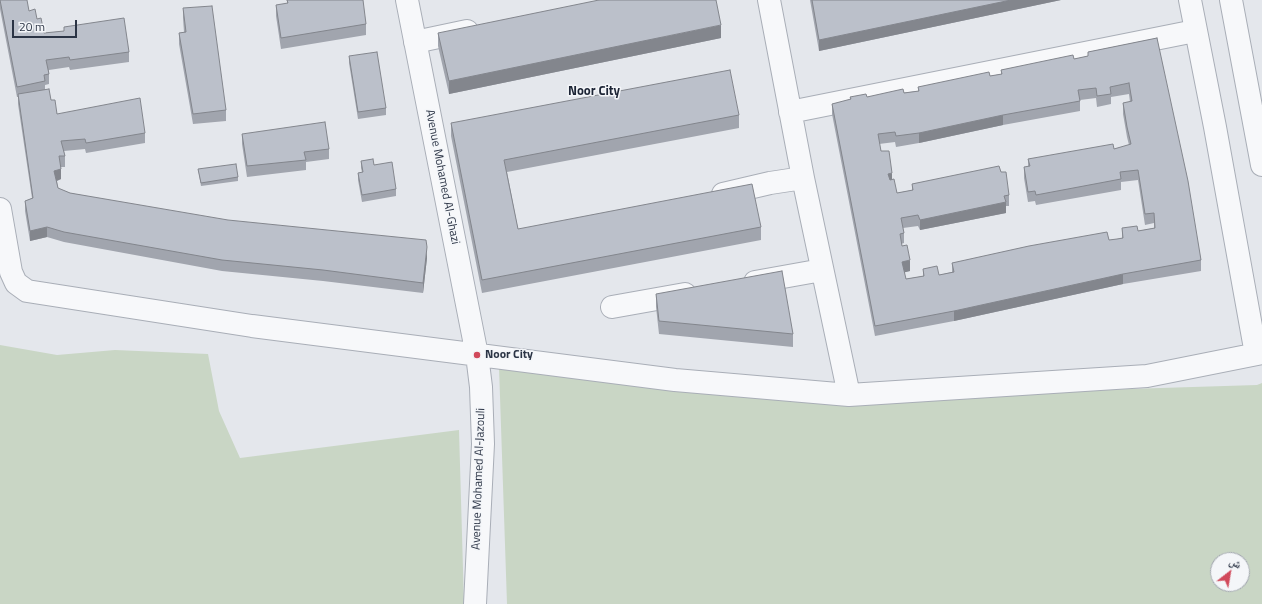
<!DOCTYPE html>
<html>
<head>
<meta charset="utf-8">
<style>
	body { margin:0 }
	#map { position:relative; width:1262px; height:604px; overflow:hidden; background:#e4e7ec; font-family:"Titillium Web","Noto Naskh Arabic",sans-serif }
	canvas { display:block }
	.north { position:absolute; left:1210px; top:552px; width:40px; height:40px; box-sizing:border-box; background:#f4f6f9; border:1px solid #a4a8b1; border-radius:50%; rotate:31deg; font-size:11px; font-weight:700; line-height:16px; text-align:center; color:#2b3445 }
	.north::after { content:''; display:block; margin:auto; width:14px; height:18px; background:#d1495b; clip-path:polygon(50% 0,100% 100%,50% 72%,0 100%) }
	.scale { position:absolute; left:12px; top:20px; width:65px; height:18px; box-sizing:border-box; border:2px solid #2b3445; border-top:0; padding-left:5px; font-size:12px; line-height:14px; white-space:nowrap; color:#2b3445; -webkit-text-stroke:3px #f4f6f9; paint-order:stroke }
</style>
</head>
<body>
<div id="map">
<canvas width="1262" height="604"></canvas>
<div class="north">ش</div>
<div class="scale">20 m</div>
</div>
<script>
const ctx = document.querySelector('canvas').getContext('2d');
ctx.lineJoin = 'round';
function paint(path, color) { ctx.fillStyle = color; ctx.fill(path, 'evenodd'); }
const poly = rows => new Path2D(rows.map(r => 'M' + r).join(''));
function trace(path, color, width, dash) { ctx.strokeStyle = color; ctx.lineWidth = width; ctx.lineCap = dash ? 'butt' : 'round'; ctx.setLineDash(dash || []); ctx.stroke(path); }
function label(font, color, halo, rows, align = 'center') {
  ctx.font = font + ' "Titillium Web",sans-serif'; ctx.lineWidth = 3; ctx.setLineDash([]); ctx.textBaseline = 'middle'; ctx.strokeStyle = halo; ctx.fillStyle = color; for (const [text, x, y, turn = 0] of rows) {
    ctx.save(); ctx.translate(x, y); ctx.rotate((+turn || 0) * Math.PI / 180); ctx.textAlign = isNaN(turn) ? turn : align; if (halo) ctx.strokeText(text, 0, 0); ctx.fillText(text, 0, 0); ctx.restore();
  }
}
paint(poly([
	[0,345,57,355,115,350,208,354,219,411,240,458,459,430,464,604,0,604],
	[499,367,839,398,1257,385,1262,383,1262,604,507,604],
	[1218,560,1242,560,1242,584,1218,584]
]), '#c9d6c5');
const minor = poly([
	[407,0,477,355,481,387,483,444,475,604],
	[769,0,803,178,849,395],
	[1190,0,1215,127,1256,354],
	[1231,0,1262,165],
	[415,42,467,31],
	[790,112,1195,31],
	[723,194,770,183,803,178],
	[0,209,11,272,16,283,27,291,252,326,675,380,849,395,1147,376,1262,353],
	[755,282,822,270],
	[612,307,685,294]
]);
trace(minor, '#a9aeb7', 24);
trace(minor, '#f7f8fa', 22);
paint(poly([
	[0,0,29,11,37,19,44,33,64,31,64,27,129,52,129,62,70,70,69,67,49,70,49,84,45,85,45,90,51,100,57,114,145,133,145,143,86,153,85,149,64,151,65,156,65,167,61,167,61,179,57,181,58,188,70,193,427,258,423,293,323,281,222,271,64,242,47,237,30,241,25,211,25,201,32,198,18,104,18,97,17,97,0,9],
	[287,0,366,24,366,35,281,49,276,16,276,5,287,4],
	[810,0,1061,0,819,51],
	[183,8,226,110,226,121,193,124,179,44,179,33,184,32,183,18],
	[438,33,721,38,449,94,438,46],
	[1157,38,1201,260,1201,271,1123,284,954,321,875,336,832,114,832,104,850,100,850,97,867,97,918,91,918,87,990,76,1001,74,1001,70,1074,59,1088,56,1088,52],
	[1129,94,1130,102,1123,103,1123,114,1127,137,1129,145,1114,149,1028,159,1028,167,1024,167,1024,178,1028,202,1035,201,1036,205,1121,190,1121,182,1138,180,1145,225,1154,223,1154,228,1138,231,1122,228,1122,238,1117,239,952,263,952,272,939,275,923,269,923,276,906,279,904,272,910,271,901,244,904,243,904,233,903,228,918,226,920,230,1006,213,1006,206,1009,206,1009,195,1001,172,912,184,912,190,897,193,892,179,881,151,879,144,895,142,896,147,919,143,1003,125,1080,111,1080,100,1096,98,1097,107,1111,104,1111,97],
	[349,56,386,108,386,115,358,119,349,63],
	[739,115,739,128,507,172,518,229,761,227,761,240,482,293,451,136,451,123],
	[242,134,329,149,329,159,306,162,306,170,247,177,242,144],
	[361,161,374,165,396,189,396,196,362,202,358,180,358,173,362,172,361,168],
	[198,169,238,177,238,181,201,186],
	[656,294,793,334,793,347,659,334,656,307]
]), '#a1a5ae');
paint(poly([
	[1011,0,1061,0,819,51,819,40],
	[721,25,721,38,449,94,449,81],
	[1003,115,1003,125,919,143,919,133],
	[61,169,61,179,54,182,54,171],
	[892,173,892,184,888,184,888,174],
	[1006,202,1006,213,920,230,920,220],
	[47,227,47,237,30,241,30,231],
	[427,247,427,258,423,293,423,283],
	[910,260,910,271,902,273,902,262],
	[1123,274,1123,284,954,321,954,311]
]), '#83868d');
const building = poly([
	[0,0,27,0,29,11,35,9,37,19,41,18,44,33,64,31,64,27,124,18,129,52,70,60,69,57,46,60,49,74,44,75,45,81,17,87,0,0],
	[287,0,363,0,366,24,281,38,276,5,288,3,287,0],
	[599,0,716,0,721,25,449,81,438,33,599,0],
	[812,0,1011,0,819,40,812,0],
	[212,6,226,110,193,114,179,33,186,32,183,8,212,6],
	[1157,38,1188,181,1201,260,1123,274,954,311,875,326,832,104,851,99,850,97,866,94,867,97,903,89,904,93,919,91,918,87,989,72,990,76,1002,74,1001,70,1073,55,1074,59,1088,56,1088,52,1157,38],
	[1129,83,1132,101,1123,103,1127,127,1131,144,1114,149,1113,144,1028,159,1030,166,1024,167,1028,192,1035,191,1036,195,1121,179,1120,172,1138,170,1145,214,1154,213,1155,228,1138,231,1137,226,1122,228,1123,238,1117,239,1109,240,1107,232,1029,246,952,263,954,272,939,275,937,266,923,269,924,276,906,279,902,262,910,260,907,245,902,246,900,234,904,233,901,218,918,215,920,220,1006,202,1004,196,1009,195,1006,172,1001,172,999,166,912,184,913,190,897,193,894,179,890,180,888,174,892,173,889,151,881,151,878,134,895,132,896,136,919,133,1003,115,1080,101,1078,90,1096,88,1097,96,1111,94,1110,87,1129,83],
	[377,52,386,108,358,112,349,56,377,52],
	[730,70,739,115,504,160,518,229,752,184,761,227,482,280,451,123,730,70],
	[49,89,51,100,55,100,57,114,140,98,145,133,86,143,85,139,61,141,65,156,59,156,61,169,54,171,58,188,70,193,228,220,426,240,427,247,423,283,323,270,222,260,64,232,47,227,30,231,25,201,33,198,18,94,49,89],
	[325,122,329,149,304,152,306,160,247,166,242,134,325,122],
	[373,159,374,165,392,162,396,189,362,195,358,173,363,172,361,161,373,159],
	[236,164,238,177,201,183,198,169,236,164],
	[782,271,793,334,659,321,656,294,782,271]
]);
paint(building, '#bbc0ca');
trace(building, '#83868d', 1);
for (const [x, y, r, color] of [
	[477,355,4,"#d1495b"]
]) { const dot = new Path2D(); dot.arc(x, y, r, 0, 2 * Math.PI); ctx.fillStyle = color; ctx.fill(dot); trace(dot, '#f4f6f9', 1.5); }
label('12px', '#2b3445', '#f4f6f9', [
	["Avenue Mohamed Al-Ghazi",442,177,79],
	["Avenue Mohamed Al-Jazouli",479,479,-88]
]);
label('bold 12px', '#2b3445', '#f4f6f9', [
	["Noor City",485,355]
], 'left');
label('bold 13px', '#1d2536', '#f4f6f9', [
	["Noor City",594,92]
]);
</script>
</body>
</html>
